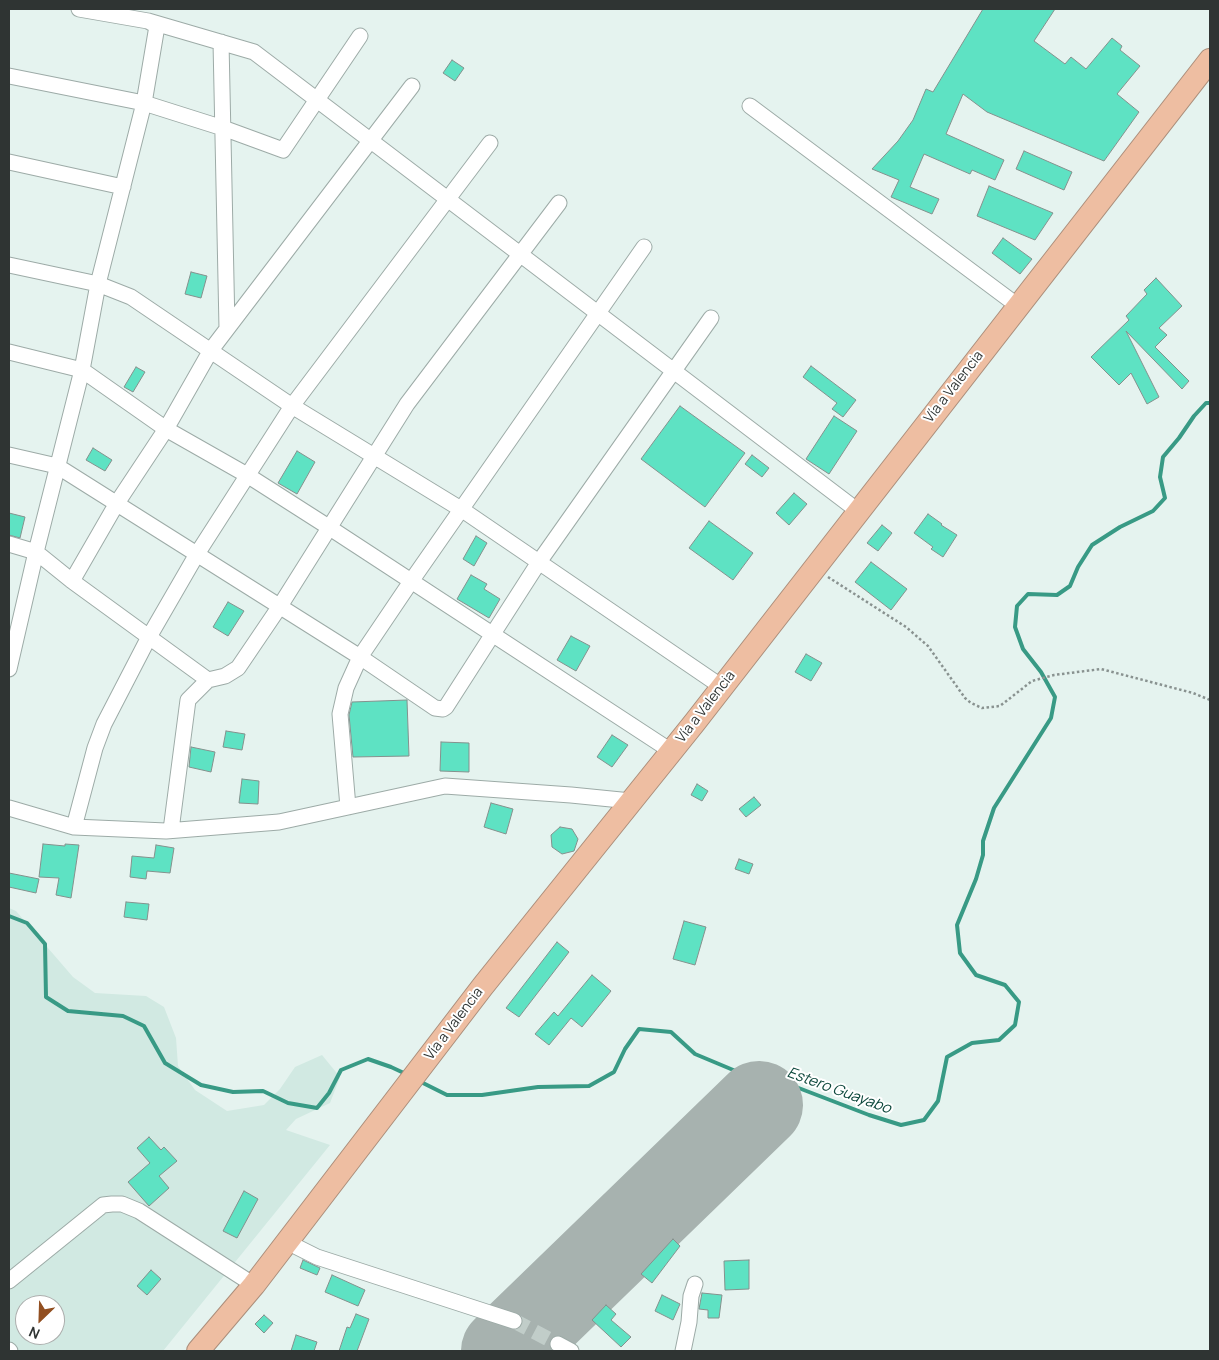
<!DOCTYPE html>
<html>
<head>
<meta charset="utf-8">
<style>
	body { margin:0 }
	#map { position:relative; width:1219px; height:1360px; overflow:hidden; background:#e5f3ef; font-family:Manrope,sans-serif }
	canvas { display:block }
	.frame { position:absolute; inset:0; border:10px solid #2f3433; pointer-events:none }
	.north { position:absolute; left:15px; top:1295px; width:50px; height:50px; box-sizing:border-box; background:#fff; border:1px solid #acaead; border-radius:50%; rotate:204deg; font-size:14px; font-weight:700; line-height:20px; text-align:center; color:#2f3433 }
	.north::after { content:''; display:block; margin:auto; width:18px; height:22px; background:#924f21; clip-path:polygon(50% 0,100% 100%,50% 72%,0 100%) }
</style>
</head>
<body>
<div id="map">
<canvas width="1219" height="1360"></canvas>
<div class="frame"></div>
<div class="north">N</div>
</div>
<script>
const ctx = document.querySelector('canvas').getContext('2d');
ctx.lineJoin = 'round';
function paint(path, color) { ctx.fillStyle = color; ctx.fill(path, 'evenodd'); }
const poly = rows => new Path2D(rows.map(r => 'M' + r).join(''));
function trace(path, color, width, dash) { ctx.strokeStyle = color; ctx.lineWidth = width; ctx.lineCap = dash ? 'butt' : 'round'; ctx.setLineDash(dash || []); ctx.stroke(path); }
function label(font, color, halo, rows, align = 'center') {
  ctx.font = font + ' Manrope,sans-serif'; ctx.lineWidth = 4; ctx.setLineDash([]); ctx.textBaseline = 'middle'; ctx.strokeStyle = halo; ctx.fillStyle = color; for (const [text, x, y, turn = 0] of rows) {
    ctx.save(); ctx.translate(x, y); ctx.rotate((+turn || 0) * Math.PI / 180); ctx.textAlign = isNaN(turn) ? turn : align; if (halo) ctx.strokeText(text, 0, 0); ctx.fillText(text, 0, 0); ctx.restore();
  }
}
paint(poly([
	[9,908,16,911,73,977,95,993,146,996,164,1007,176,1038,178,1066,195,1090,227,1111,264,1105,280,1089,295,1067,322,1055,340,1077,330,1103,296,1119,286,1130,330,1145,163,1351,9,1351],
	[25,1305,55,1305,55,1335,25,1335],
	[752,1083,781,1104,527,1351,477,1351]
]), '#d1e9e2');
trace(poly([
	[9,916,27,923,45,944,46,997,68,1011,123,1016,144,1026,165,1063,201,1085,233,1092,263,1091,288,1103,317,1108,329,1093,341,1070,368,1059,391,1067,406,1074],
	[419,1081,447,1095,482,1095,538,1087,589,1086,614,1072,625,1049,639,1029,671,1032,695,1054,738,1072,783,1082,869,1115,901,1125,924,1120,938,1101,947,1057,972,1043,999,1040,1015,1025,1019,1002,1005,985,976,975,960,953,957,925,976,879,983,855,983,841,994,808,1051,718,1055,697,1041,672,1023,649,1015,627,1017,606,1028,594,1057,595,1070,586,1078,567,1092,545,1120,527,1153,511,1165,498,1160,477,1163,457,1179,438,1194,416,1206,403,1210,403]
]), '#389a85', 4);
trace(poly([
	[505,1351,759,1105]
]), '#a7b2af', 88);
const building = poly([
	[983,9,1055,9,1034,41,1065,64,1071,57,1086,69,1112,38,1122,46,1120,50,1140,66,1117,94,1139,112,1104,161,987,112,963,94,946,134,1004,160,995,180,972,170,970,174,924,154,910,187,939,199,932,214,891,197,899,180,872,169,898,141,913,120,926,89,933,92,983,9],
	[452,60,464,68,455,81,443,73,452,60],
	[1024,151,1072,172,1064,190,1016,169,1024,151],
	[989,186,1053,213,1035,240,977,216,989,186],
	[1003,238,1032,259,1020,274,992,253,1003,238],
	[191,272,207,276,201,298,185,294,191,272],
	[1156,278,1182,306,1159,328,1167,335,1155,347,1189,381,1182,389,1126,331,1159,397,1147,404,1131,373,1119,385,1091,357,1129,320,1126,316,1147,294,1144,290,1156,278],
	[811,366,856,400,843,417,832,409,837,403,803,377,811,366],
	[136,367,145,372,133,392,124,387,136,367],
	[680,406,745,453,705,507,641,459,680,406],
	[834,416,857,431,829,474,806,459,834,416],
	[93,448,112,460,105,471,86,460,93,448],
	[297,451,315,462,297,494,278,483,297,451],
	[752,455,769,468,762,477,745,464,752,455],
	[794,493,807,504,789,525,776,513,794,493],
	[9,513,25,517,20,538,9,535,9,513],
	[928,514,942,524,941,525,957,535,943,557,931,549,933,547,914,533,928,514],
	[709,521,753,553,733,580,689,548,709,521],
	[882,525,892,533,878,551,867,543,882,525],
	[476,536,487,543,474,566,463,559,476,536],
	[871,562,907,589,891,610,855,582,871,562],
	[471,575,487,584,484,589,500,599,489,618,457,599,471,575],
	[228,602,244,611,228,636,213,627,228,602],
	[571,636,590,646,576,671,557,660,571,636],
	[806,654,822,663,811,681,795,672,806,654],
	[407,700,409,756,353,757,349,715,352,702,407,700],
	[226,731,245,734,242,750,223,747,226,731],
	[612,735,628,745,612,767,597,757,612,735],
	[441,742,469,743,469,772,440,771,441,742],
	[191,747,215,752,211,772,189,767,191,747],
	[242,779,259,781,258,804,239,803,242,779],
	[697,784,708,791,702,801,691,795,697,784],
	[754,797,761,805,746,817,739,809,754,797],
	[491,803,513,809,506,834,484,827,491,803],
	[560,827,572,829,578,839,574,851,562,854,552,847,551,835,560,827],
	[43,844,65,846,65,844,79,845,71,898,56,895,59,878,39,877,43,844],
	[156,845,174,848,170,873,147,871,146,879,130,877,132,856,154,858,156,845],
	[739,859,753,864,749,874,735,869,739,859],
	[9,873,39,879,36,893,9,887,9,873],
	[126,902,149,904,147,920,124,917,126,902],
	[684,921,706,927,695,965,673,959,684,921],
	[557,942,569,952,519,1017,506,1008,557,942],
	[592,975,611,991,582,1027,571,1018,549,1045,535,1034,554,1012,558,1016,592,975],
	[149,1137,161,1150,164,1147,177,1161,159,1176,169,1188,149,1206,128,1182,150,1163,137,1148,149,1137],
	[244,1191,258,1199,237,1238,223,1231,244,1191],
	[673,1239,680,1246,652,1283,641,1274,673,1239],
	[303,1260,320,1268,317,1275,300,1268,303,1260],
	[749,1260,749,1289,725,1290,724,1261,749,1260],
	[151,1270,161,1279,147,1295,137,1286,151,1270],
	[332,1275,365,1290,358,1306,325,1292,332,1275],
	[702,1293,722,1295,719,1318,708,1318,708,1310,699,1309,702,1293],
	[662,1295,680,1304,673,1320,655,1311,662,1295],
	[606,1305,616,1314,611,1320,631,1337,621,1347,592,1320,606,1305],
	[356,1314,369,1319,357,1351,339,1351,347,1327,350,1328,356,1314],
	[264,1315,273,1323,264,1333,255,1324,264,1315],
	[296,1335,317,1342,314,1351,291,1351,296,1335]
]);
paint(building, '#5ee2c3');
trace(building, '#84918d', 1);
trace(poly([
	[514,1321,558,1344]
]), '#c1cdc9', 15, [15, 8]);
const minor = poly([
	[148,21,254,52,858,511],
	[221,42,227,328],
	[9,76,144,103,223,128,283,150,360,36],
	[750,106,1018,306],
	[9,162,123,187],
	[9,265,98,284,131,297,292,406,464,511,722,687],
	[9,352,82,370,166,429,247,475,330,528,671,751],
	[9,455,57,466,360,657,435,708,443,709,446,707,539,562,711,318],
	[9,544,36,552,72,581,208,680],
	[72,581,117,503,166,429,211,350,412,86],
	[9,669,36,552,82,370,98,284,144,103,157,26,148,21,79,9],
	[348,807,340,714,346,688,360,657,412,580,644,247],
	[9,808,74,827,166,831,279,822,445,786,571,795,631,801],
	[74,827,95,748,104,724,149,637,197,554,292,406,490,143],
	[171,830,188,700,208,680,225,676,238,668,280,606,407,404,559,203],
	[287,1242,317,1257,514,1321],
	[9,1281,103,1205,112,1204,122,1204,139,1211,254,1285],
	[558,1344,571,1351],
	[9,1350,10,1351],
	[683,1351,689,1322,691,1296,695,1284]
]);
const highway = poly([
	[198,1351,254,1285,483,986,695,722,1210,60]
]);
trace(minor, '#9daba7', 17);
trace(highway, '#ab8e7b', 24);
trace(poly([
	[828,577,906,627,928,646,965,698,971,703,982,708,1000,706,1032,681,1054,675,1101,669,1193,693,1210,700]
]), '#899290', 2.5, [2.5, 2.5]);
trace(minor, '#fff', 15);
trace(highway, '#eebea2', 22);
label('14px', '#2f3433', '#fff', [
	["Vía a Valencia",954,387,-52],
	["Vía a Valencia",706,707,-52],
	["Vía a Valencia",454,1024,-53]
]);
label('italic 15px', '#0d483c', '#fff', [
	["Estero Guayabo",839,1091,20]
]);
</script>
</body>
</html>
